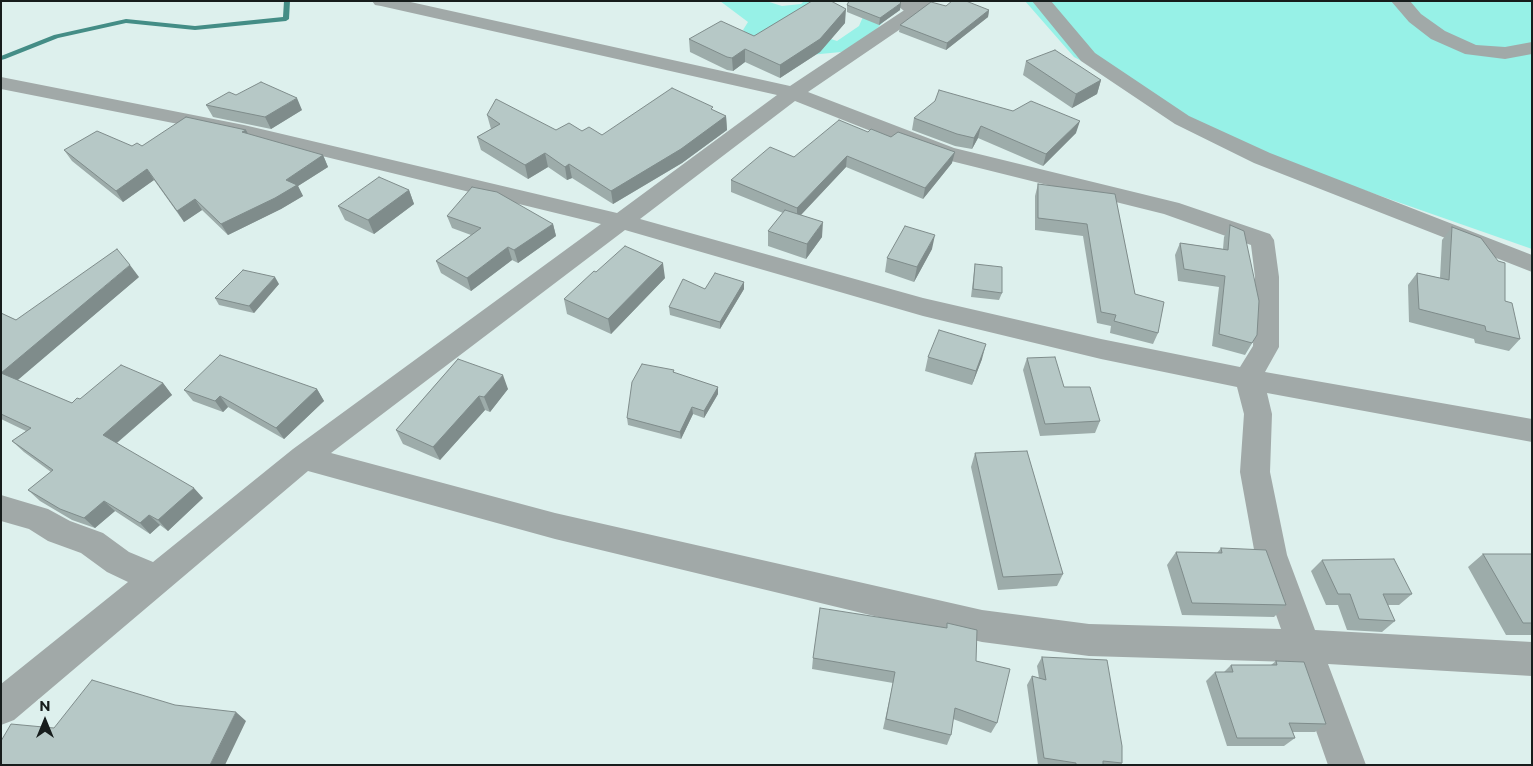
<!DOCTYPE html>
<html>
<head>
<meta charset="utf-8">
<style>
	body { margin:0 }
	#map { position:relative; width:1533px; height:766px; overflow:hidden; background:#ddf0ed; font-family:Montserrat,sans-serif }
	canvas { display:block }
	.frame { position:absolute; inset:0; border:2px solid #171d1c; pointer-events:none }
	.north { position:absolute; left:20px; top:696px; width:50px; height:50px; -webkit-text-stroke:4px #ddf0ed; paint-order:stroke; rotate:0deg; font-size:14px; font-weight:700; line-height:20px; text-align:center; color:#171d1c }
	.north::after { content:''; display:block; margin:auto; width:18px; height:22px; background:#171d1c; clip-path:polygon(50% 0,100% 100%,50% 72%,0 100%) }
</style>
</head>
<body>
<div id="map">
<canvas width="1533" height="766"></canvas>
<div class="frame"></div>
<div class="north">N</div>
</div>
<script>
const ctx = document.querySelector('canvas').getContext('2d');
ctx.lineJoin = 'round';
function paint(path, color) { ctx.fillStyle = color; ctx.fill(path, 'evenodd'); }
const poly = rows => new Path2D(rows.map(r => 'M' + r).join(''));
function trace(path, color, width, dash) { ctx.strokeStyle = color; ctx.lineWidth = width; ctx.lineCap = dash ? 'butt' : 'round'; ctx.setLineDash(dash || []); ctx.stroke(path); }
paint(poly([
	[720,1,766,1,782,6,801,4,804,1,826,1,819,35,837,41,859,26,865,12,887,18,862,44,841,52,810,55,751,39,743,30,748,22],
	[1025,1,1532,1,1532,249,1252,151,1074,57]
]), '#97f1e7');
paint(poly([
	[284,1,290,1,289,19,286,21,195,30,126,23,58,38,5,59,1,60,1,56,54,35,126,19,195,26,283,17,284,1]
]), '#448d86');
paint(poly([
	[372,1,406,1,790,86,909,7,921,7,924,11,921,15,808,92,954,148,1179,203,1270,234,1274,240,1279,277,1279,347,1265,372,1532,419,1532,442,1267,393,1272,414,1270,472,1287,555,1315,630,1532,642,1532,676,1328,664,1366,765,1328,765,1292,662,1089,656,982,642,555,539,308,471,14,720,1,725,1,684,128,582,107,572,81,553,48,541,29,529,1,521,1,495,48,509,70,521,103,533,129,552,153,562,293,449,601,224,244,137,1,89,1,77,244,125,617,213,777,95,381,6,375,5,372,1],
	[795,101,939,158,1164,214,1251,245,1255,277,1253,346,1240,367,1101,339,923,298,640,219,795,101],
	[625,230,923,316,1101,359,1237,387,1244,414,1240,472,1255,555,1281,629,1089,624,982,610,555,513,331,453,625,230],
	[1032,1,1051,1,1095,53,1189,116,1270,153,1532,255,1532,272,1254,163,1175,124,1081,61,1032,1]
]), '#a1a9a8');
paint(poly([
	[892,1,914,2,935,1,921,15,915,16,909,15,892,1],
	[1391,1,1410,1,1421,14,1445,31,1476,45,1505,47,1532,42,1532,54,1505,59,1465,54,1431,39,1409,22,1391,1]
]), '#a1a9a8');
paint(poly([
	[847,5,900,10,879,25,847,12],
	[946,6,989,10,988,17,946,50,899,32,900,25],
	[845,23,820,52,780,78,745,62,733,71,727,70,690,52,689,39,754,36],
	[1026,61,1101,80,1097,94,1072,108,1023,75],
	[236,95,302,110,271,129,213,117,206,105],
	[713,110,726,116,727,130,682,163,613,204,572,178,567,180,548,167,528,179,481,150,477,137,491,129,487,115,556,130,582,131,602,135],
	[914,118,1076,133,1043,166,978,138,972,149,955,146,912,130],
	[868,132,952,163,923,199,846,167,801,215,822,237,806,259,768,246,768,231,783,213,731,192,731,180,794,157],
	[248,134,323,155,328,167,298,186,303,196,281,209,228,235,202,210,184,222,154,180,123,202,72,161,64,150,142,146],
	[1038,184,1115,194,1135,294,1158,333,1153,344,1110,333,1111,326,1097,323,1083,236,1035,230,1035,196],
	[409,190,414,204,374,234,345,220,338,206],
	[447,216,553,224,556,236,518,263,512,260,471,291,441,273,436,261,471,235,452,228],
	[1230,225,1257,335,1245,355,1212,346,1219,287,1178,281,1175,255,1180,243,1223,249,1224,237],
	[1452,227,1505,301,1520,339,1509,351,1475,343,1474,339,1409,322,1408,285,1417,273,1440,278,1442,240],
	[932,249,914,282,885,272,887,258],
	[975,264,1002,293,999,300,971,297,974,272],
	[596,272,665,278,611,334,567,314,564,299],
	[139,277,17,380,72,403,80,399,163,383,172,395,117,443,203,498,168,531,160,525,150,534,115,511,95,528,72,520,40,501,28,490,51,472,24,452,12,441,26,431,1,419,1,313,16,320],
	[744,282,744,289,720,329,670,315,669,307,705,289],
	[279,284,254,313,219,305,215,298],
	[928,357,982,359,972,385,925,371],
	[1027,358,1100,421,1095,433,1040,436,1023,370],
	[458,359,508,389,490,412,485,410,440,460,403,444,396,430],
	[674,370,674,373,718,387,718,394,704,418,693,414,681,439,628,425,627,418],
	[317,389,324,401,284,439,228,407,223,412,193,401,184,390],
	[975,453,1063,574,1057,586,998,590,971,467],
	[1221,548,1286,605,1274,617,1182,615,1167,565,1176,552,1217,553],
	[1483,554,1532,554,1532,635,1506,635,1468,567],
	[1322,560,1412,594,1399,605,1388,605,1395,621,1382,632,1347,630,1338,605,1326,605,1311,571],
	[947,623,976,661,997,723,991,733,953,719,951,735,947,745,883,729,893,683,812,669,813,658,945,628],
	[1042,657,1122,763,1121,765,1038,765,1027,685,1032,676,1039,678,1037,666],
	[1276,661,1326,724,1315,732,1293,732,1295,738,1284,746,1227,746,1206,681,1215,672,1224,672,1231,665,1271,665]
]), '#9dacaa');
paint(poly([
	[901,3,900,10,879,25,880,18],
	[846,9,845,23,820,52,780,78,780,65],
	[989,10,988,17,946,50,947,43],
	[745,49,745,62,733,71,732,58],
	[1101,80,1097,94,1072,108,1076,94],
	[297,98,302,110,271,129,265,117],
	[726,116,727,130,682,163,613,204,611,191],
	[1080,121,1076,133,1043,166,1046,154],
	[981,126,978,138,972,149,974,138],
	[246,130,252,141,242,132],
	[955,152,952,163,923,199,925,188],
	[545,153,548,167,528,179,525,165],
	[323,155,328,167,298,186,303,196,281,209,228,235,221,224],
	[847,156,846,167,797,219,797,208],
	[569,164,572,178,567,180,565,167],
	[147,169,154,180,123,202,116,191],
	[409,190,414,204,374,234,368,220],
	[195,199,202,210,184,222,177,211],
	[823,222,822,237,806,259,807,244],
	[553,224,556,236,518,263,514,250],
	[935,235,932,249,914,282,917,267],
	[508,247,512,260,471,291,467,278],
	[663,263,665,278,611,334,608,319],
	[130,265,139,277,12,385,1,374,1,373],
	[275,277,279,284,254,313,249,306],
	[744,282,744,289,720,329,720,322],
	[986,344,982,359,972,385,976,371],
	[503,375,508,389,490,412,484,397],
	[163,383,172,395,113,446,103,435],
	[718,387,718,394,704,418,704,411],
	[317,389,324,401,284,439,276,428],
	[220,396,228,407,223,412,215,401],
	[479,396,485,410,440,460,433,447],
	[692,407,693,414,681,439,680,432],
	[194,488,203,498,168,531,158,520],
	[104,501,115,511,95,528,84,518],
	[149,515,160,525,150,534,140,523],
	[236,712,246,721,225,765,210,765]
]), '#7f8c8b');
const building = poly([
	[812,1,831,1,846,9,820,39,780,65,745,49,732,58,727,57,689,39,721,21,754,36,812,1],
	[849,1,899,1,901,3,880,18,847,5,849,1],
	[952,1,966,1,989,10,947,43,900,25,931,2,946,6,952,1],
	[1055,50,1101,80,1076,94,1026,61,1055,50],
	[261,82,297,98,265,117,206,105,229,92,236,95,261,82],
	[672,88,713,107,711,109,726,116,681,149,611,191,569,164,565,167,545,153,525,165,477,137,500,124,487,115,496,99,556,130,569,123,582,131,589,127,602,135,672,88],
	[939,90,1013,111,1031,101,1080,121,1046,154,981,126,974,138,957,134,914,118,935,101,939,90],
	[186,117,246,130,242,132,323,155,286,180,297,185,275,198,221,224,195,199,177,211,147,169,116,191,64,150,97,131,132,146,137,143,142,146,186,117],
	[839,120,868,132,871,129,891,137,898,132,955,152,925,188,847,156,797,208,731,180,770,147,794,157,839,120],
	[379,177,409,190,368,220,338,206,379,177],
	[1038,184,1115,194,1135,294,1164,302,1158,333,1114,321,1116,315,1101,312,1087,224,1038,218,1038,184],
	[472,187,497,192,553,224,514,250,508,247,467,278,436,261,481,228,447,216,472,187],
	[785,210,823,222,807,244,768,231,785,210],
	[1230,225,1244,231,1259,301,1257,335,1252,343,1219,334,1225,276,1184,269,1180,243,1228,250,1230,225],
	[905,226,935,235,917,267,887,258,905,226],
	[1452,227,1481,238,1498,261,1505,263,1505,301,1512,303,1520,339,1486,331,1485,326,1419,309,1417,273,1449,280,1452,227],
	[625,246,663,263,608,319,564,299,594,271,596,272,625,246],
	[117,249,130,265,1,373,1,313,16,320,117,249],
	[975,264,1002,267,1002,293,973,289,975,264],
	[243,270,275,277,249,306,215,298,243,270],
	[715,273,744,282,720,322,669,307,683,279,705,289,715,273],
	[939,330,986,344,976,371,928,357,939,330],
	[220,355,317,389,276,428,220,396,215,401,184,390,220,355],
	[1055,357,1064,387,1090,387,1100,421,1045,424,1027,358,1055,357],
	[458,359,503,375,484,397,479,396,433,447,396,430,458,359],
	[642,364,674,370,673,372,718,387,704,411,692,407,680,432,627,418,632,382,642,364],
	[121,365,163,383,103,435,194,488,158,520,149,515,140,523,104,501,84,518,60,509,28,490,53,470,12,441,31,428,1,414,1,373,72,403,77,398,80,399,121,365],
	[1027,451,1063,574,1003,577,975,453,1027,451],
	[1221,548,1266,550,1286,605,1192,603,1176,552,1222,553,1221,548],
	[1483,554,1532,554,1532,623,1523,623,1483,554],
	[1394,559,1412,594,1383,594,1395,621,1359,619,1350,594,1338,594,1322,560,1394,559],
	[820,608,947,628,947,623,977,630,976,661,1010,669,997,723,955,708,951,735,886,719,895,672,813,658,820,608],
	[1042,657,1107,660,1122,746,1122,763,1103,761,1103,765,1076,765,1076,763,1044,758,1032,676,1046,680,1042,657],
	[1276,661,1304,662,1326,724,1289,723,1295,738,1237,738,1215,672,1233,672,1231,665,1277,665,1276,661],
	[92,680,175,705,236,712,210,765,1,765,1,741,11,724,54,728,92,680]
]);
paint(building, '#b6c8c6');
trace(building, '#7f8c8b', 1);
</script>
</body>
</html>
